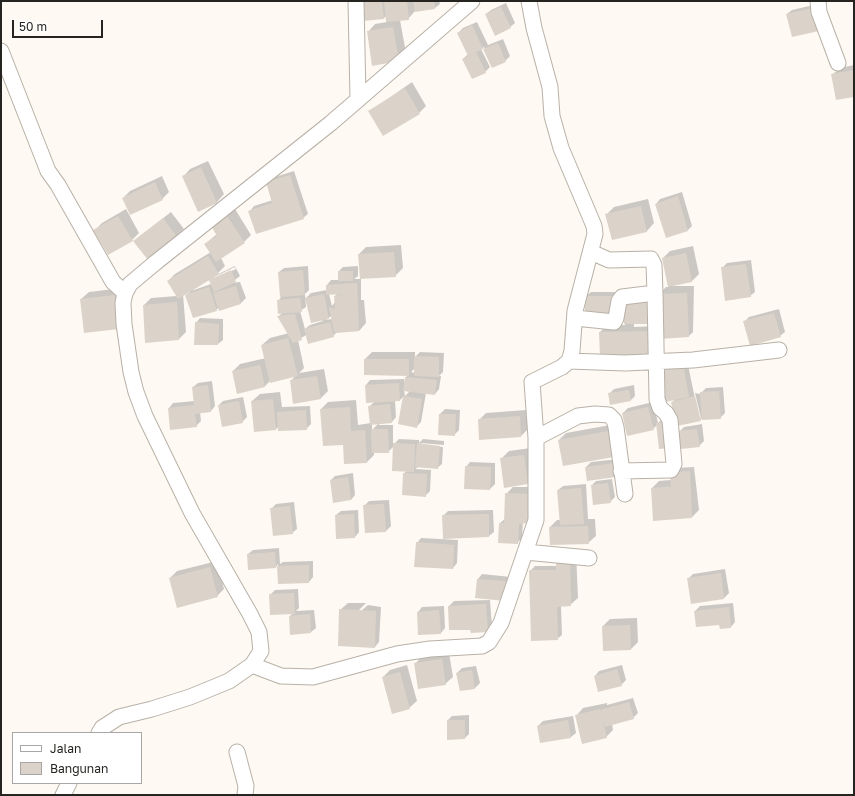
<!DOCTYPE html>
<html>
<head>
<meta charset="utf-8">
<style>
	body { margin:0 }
	#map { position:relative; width:855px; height:796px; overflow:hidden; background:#fef9f3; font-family:"Golos Text",sans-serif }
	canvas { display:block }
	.frame { position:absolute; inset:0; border:2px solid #262420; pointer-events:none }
	.legend { position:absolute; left:12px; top:732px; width:130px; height:52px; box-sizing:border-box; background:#fff; border:1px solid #a8a7a6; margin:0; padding:5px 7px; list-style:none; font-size:12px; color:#262420 }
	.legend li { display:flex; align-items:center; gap:8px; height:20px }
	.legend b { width:20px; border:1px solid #a8a7a6 }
	.scale { position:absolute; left:12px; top:20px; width:91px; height:18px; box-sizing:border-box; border:2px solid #262420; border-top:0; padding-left:5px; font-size:12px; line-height:14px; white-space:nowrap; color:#262420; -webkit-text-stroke:3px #fff; paint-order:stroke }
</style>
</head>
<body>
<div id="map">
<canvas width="855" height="796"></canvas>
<div class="frame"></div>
<ul class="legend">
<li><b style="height:5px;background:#fff"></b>Jalan</li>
<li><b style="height:11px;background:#dbd3c9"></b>Bangunan</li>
</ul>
<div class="scale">50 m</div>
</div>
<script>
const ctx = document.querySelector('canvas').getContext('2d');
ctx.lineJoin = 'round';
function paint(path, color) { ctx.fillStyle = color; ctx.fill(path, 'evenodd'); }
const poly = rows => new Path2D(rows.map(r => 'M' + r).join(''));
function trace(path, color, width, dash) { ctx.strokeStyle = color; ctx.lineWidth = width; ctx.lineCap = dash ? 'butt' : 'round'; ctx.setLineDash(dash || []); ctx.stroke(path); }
paint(poly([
	[362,1,439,1,440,4,435,8,415,11,408,19,400,20,406,53,398,61,368,32,375,24,387,22,387,15,384,18],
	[506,3,515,23,510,27,486,14,491,10],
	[818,4,823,25,787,14,792,10],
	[477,22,488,45,503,39,510,56,505,61,492,67,484,47,481,49,490,67,485,72,463,59,468,54,458,33,463,28],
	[854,65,854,96,832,75,840,68],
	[412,82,426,106,419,113,369,112],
	[208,161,224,194,217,202,199,210,183,177,190,169],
	[294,171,308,214,303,218,250,211,254,206,273,200,267,182,272,178],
	[162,176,169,192,162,199,123,198,130,191],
	[682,192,692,226,688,230,656,204,660,199],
	[648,199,654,223,647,231,612,239,607,214,614,207],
	[126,209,139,233,132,240,95,230,102,223],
	[235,209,251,235,244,242,221,258,225,266,216,275,235,266,240,276,231,283,240,282,246,298,241,303,220,310,219,307,216,310,186,295,191,291,183,294,186,332,179,339,146,341,144,305,151,298,177,296,168,281,175,274,211,252,205,244,217,234,219,219],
	[235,267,236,269,214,279,214,277],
	[214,277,210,281,211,284,191,291],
	[171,212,184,229,149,258,134,241],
	[401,245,403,268,395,276,361,277,361,300,364,300,366,323,359,331,337,332,333,336,306,335,298,340,304,368,299,373,324,369,328,391,320,399,291,381,295,376,271,380,265,386,238,393,233,371,240,364,266,358,262,345,270,338,289,333,279,316,282,313,278,301,282,296,279,272,284,268,308,266,309,290,305,294,306,307,300,311,305,329,310,325,323,321,306,298,311,293,327,290,327,285,331,280,339,280,339,271,343,267,358,266,358,276,354,279,361,279,359,254,366,247],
	[329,294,337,294,335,296,335,302,332,306],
	[331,316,332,319,326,320],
	[693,246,699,274,692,281,669,286,694,286,693,332,689,336,660,314,634,323,634,327,657,326,658,351,600,332,607,325,625,325,625,300,658,295,666,287,669,287,663,258,670,251],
	[751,260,755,292,750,296,722,268,727,263],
	[122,288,126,321,81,299,89,292],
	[591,292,617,292,617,307,586,296],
	[779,309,785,332,780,336,744,322,749,317],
	[200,318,223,319,223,340,218,344,196,323],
	[372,352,415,352,415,357,420,352,444,353,443,372,439,376,441,376,439,389,435,394,426,393,421,422,416,427,400,424,404,396,400,400,395,401,396,417,392,422,379,423,379,425,393,425,393,445,399,439,419,440,419,443,423,439,444,441,444,445,421,443,421,445,443,447,442,464,437,468,418,467,415,469,431,470,430,491,425,496,404,473,407,471,394,446,388,452,374,452,374,455,367,462,343,444,321,409,328,402,356,400,358,425,371,423,369,407,374,402,366,385,370,380,404,379,405,384,406,377,408,375,365,359],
	[415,368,415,373,411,372],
	[404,390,410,391,405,396],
	[379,423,372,430,372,424],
	[687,360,699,418,701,418,695,393,700,394,706,388,723,387,725,413,720,418,703,417,700,420,672,402,676,399,665,401],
	[212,381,215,406,211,411,200,412,201,421,196,426,169,408,173,403,195,401,193,387,198,383],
	[634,385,635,396,631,400,609,394,614,389],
	[280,392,282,407,310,406,311,424,306,429,279,426,276,429,252,401,260,394],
	[243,397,247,417,242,422,219,405,223,401],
	[653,402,658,423,662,419,675,442,657,425,653,429,623,413,628,408],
	[445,409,460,410,459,430,454,435,439,434,440,414],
	[526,410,528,429,521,436,479,420,486,413],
	[616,424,621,449,559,440,566,433],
	[702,424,704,441,699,446,679,432,684,427],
	[531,448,535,476,527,483,501,459,509,451],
	[619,459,621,471,586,467,591,462],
	[470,462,495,463,495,484,490,489,466,467],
	[694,467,699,510,692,517,652,488,659,481,671,480,676,468],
	[353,473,355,495,351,500,331,480,335,476],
	[612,479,615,497,610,502,592,485,596,481],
	[586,484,588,519,595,519,596,536,588,543,550,543,550,527,557,520,560,520,558,490,563,486],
	[513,487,535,487,535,515,527,522,523,522,522,538,517,543,500,523,506,518,506,494],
	[389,500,391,526,386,531,366,532,364,506,369,501],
	[294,502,297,529,292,533,271,509,276,504],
	[358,510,359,532,355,537,336,515,341,511],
	[493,510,494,532,489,536,443,516,448,511],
	[421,538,458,540,457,563,453,568,417,543],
	[279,548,280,564,283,562,313,561,313,577,309,582,279,583,278,564,276,567,248,554,253,550],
	[576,552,578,598,570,605,561,606,562,635,557,639,530,571,535,566,557,566],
	[217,561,224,589,217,596,170,578,177,571],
	[725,569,729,593,724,598,692,603,688,579,693,574],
	[482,574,511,577,509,595,476,597,478,579],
	[298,589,299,608,296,611,314,610,316,628,311,632,291,634,290,616,293,613,270,595,275,590],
	[490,600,492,627,487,631,471,629,449,606,454,601],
	[348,603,366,603,358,611,361,611,368,605,381,607,379,642,375,647,340,610],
	[733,603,735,622,731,627,720,624,695,611,700,606],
	[444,606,445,628,441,633,419,634,418,612,422,607],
	[637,618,638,642,631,649,603,626,610,619],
	[449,653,453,677,445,684,415,664,422,656],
	[407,665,417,701,409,708,383,677,390,670],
	[622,665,626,680,621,685,595,676,599,671],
	[476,666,480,683,475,688,460,690,457,673,462,668],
	[633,698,638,713,633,718,612,724,613,730,606,737,576,716,583,708,607,703,607,705],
	[469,715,469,734,465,738,448,720,452,716],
	[573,716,576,733,571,737,541,742,538,726,543,721]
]), '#0003');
paint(poly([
	[361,1,382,1,384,19,363,21],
	[384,1,407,1,409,20,386,22],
	[413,1,434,1,435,9,415,12],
	[501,7,511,28,495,36,485,14],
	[813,8,819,31,792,37,786,14],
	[472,25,483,49,498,43,506,62,492,68,483,49,476,52,486,73,472,79,462,59,468,56,457,33],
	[393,27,399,61,372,66,367,31],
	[854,70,854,97,836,100,831,74],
	[405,88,420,114,383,136,368,111],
	[201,167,217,203,198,212,182,176],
	[290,175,304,219,256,234,248,211,272,203,266,182],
	[155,182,163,200,130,215,122,198],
	[678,196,688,231,666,238,655,204],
	[641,206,647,232,612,240,605,214],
	[118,216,133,241,108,255,93,230],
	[227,216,245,243,216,262,204,244,217,236,211,226],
	[163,218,177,237,148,260,133,241],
	[394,252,396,277,360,279,358,254],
	[686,253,692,282,668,287,662,258],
	[208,256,219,274,178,299,167,281],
	[746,264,751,297,725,301,721,267],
	[231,270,236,282,214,292,209,280],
	[303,270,305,295,280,297,278,272],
	[338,271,353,271,353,281,338,281],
	[357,283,359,331,337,333,334,332,329,307,335,309,334,296,345,294,326,295,326,285],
	[236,286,241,304,219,311,213,293],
	[209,287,217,311,193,318,185,295],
	[687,293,689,337,660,339,658,294],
	[324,294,329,319,311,323,305,298],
	[115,295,119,329,84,333,80,299],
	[585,296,612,296,612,313,585,313],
	[300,298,302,312,278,314,277,300],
	[624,299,651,300,651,324,624,324],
	[177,302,179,340,145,343,143,305],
	[774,313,781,337,750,346,743,321],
	[295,314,302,340,293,343,277,316],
	[195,322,219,324,218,345,194,345],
	[330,322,334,337,308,344,304,329],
	[653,331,653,356,600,358,599,332],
	[288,338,298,376,270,383,261,345],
	[414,356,439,357,439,377,414,376],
	[364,359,409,359,409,376,364,375],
	[683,364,689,397,665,402,658,368],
	[260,365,265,387,237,394,232,371],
	[317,376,321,399,293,404,290,380],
	[405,377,437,380,435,395,403,391],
	[399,383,400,401,366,403,365,385],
	[208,385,211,412,195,414,197,427,170,430,168,408,194,405,192,387],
	[629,390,631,401,610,405,608,393],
	[719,391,721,419,702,420,700,392],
	[403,396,422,399,417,428,398,424],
	[695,396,701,421,677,426,671,402],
	[273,399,276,430,254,432,251,401],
	[239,401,243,423,222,427,218,405],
	[390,404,392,423,370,425,368,406],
	[350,407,351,431,365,430,367,463,344,464,343,445,323,446,320,409],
	[648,407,654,430,627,436,622,413],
	[306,410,307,430,278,431,277,412],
	[439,414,456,414,455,436,438,435],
	[520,416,521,437,479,440,478,419],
	[668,422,671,448,659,449,656,423],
	[371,429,388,429,389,453,372,453],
	[697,429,700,447,681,449,678,431],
	[609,431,614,457,563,466,558,440],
	[393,443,415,444,414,472,392,471],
	[417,443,440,446,438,469,415,467],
	[524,455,528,484,504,488,500,458],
	[615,463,616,477,587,481,585,467],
	[465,466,491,467,490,490,464,489],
	[690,471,692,518,653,521,651,488,678,486,671,486,670,472],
	[403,473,427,474,426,497,402,495],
	[348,477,351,500,333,503,330,480],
	[608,483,611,503,593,505,591,485],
	[581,488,584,524,560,525,557,490],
	[505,493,528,494,528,523,519,524,518,544,498,543,499,523,504,523],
	[384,504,386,532,365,533,363,505],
	[290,506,293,534,273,536,270,508],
	[354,514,355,538,336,539,335,515],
	[489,514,489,537,443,539,442,515],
	[588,526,589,544,550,545,549,527],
	[416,542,454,545,453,569,414,567],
	[275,552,276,568,248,570,247,554],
	[556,559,570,559,571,606,557,607,558,640,531,641,529,570,556,570],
	[309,565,309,583,278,584,277,566],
	[210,567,218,597,177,608,169,578],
	[721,573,724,599,691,604,687,578],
	[477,579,506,581,505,601,475,598],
	[294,593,295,614,270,615,269,594],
	[486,604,488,632,471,633,470,630,449,630,448,606],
	[729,607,731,628,720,629,719,625,696,627,694,611],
	[339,609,376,611,375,648,338,646],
	[439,610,441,634,418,635,417,612],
	[310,614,311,633,290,635,289,616],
	[630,625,631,650,603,651,602,626],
	[442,659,446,685,418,689,414,663],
	[617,669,622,686,598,692,594,676],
	[472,670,475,689,460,691,456,673],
	[400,672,410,709,392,714,382,677],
	[629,702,634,719,605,727,600,710],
	[600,709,607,738,582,744,575,715],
	[447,720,465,720,465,739,447,740],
	[568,720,571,738,540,743,537,726]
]), '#dbd3c9');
const minor = poly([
	[356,1,358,99],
	[818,1,819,12,838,63],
	[1,51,48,171,58,185,113,282,125,293],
	[575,318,614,322,616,318,619,301,622,297,655,293,654,265,651,259,609,260,591,252],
	[569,361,625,363,693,360,779,350],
	[536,438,578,416,595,414,609,415,614,420,616,427,625,494],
	[621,471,671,470,674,464,670,420,666,413,660,408,657,399,655,293],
	[525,552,589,558],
	[252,665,281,676,313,677,397,654,430,649,482,646,489,642,501,623,536,520,536,438,532,382,562,367,569,361,572,351,575,311,595,234,594,226,561,148,552,116,550,87,534,28,529,1],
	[99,733,102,728,119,717,152,709,190,697,229,681,252,665,261,651,259,632,250,614,192,513,145,416,136,392,131,372,124,324,123,303,125,293,130,284,155,263,331,123,472,1],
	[237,752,246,786,245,795],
	[63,795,69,783]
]);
trace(minor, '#b8b1a7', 17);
trace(minor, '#fff', 15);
</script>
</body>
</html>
